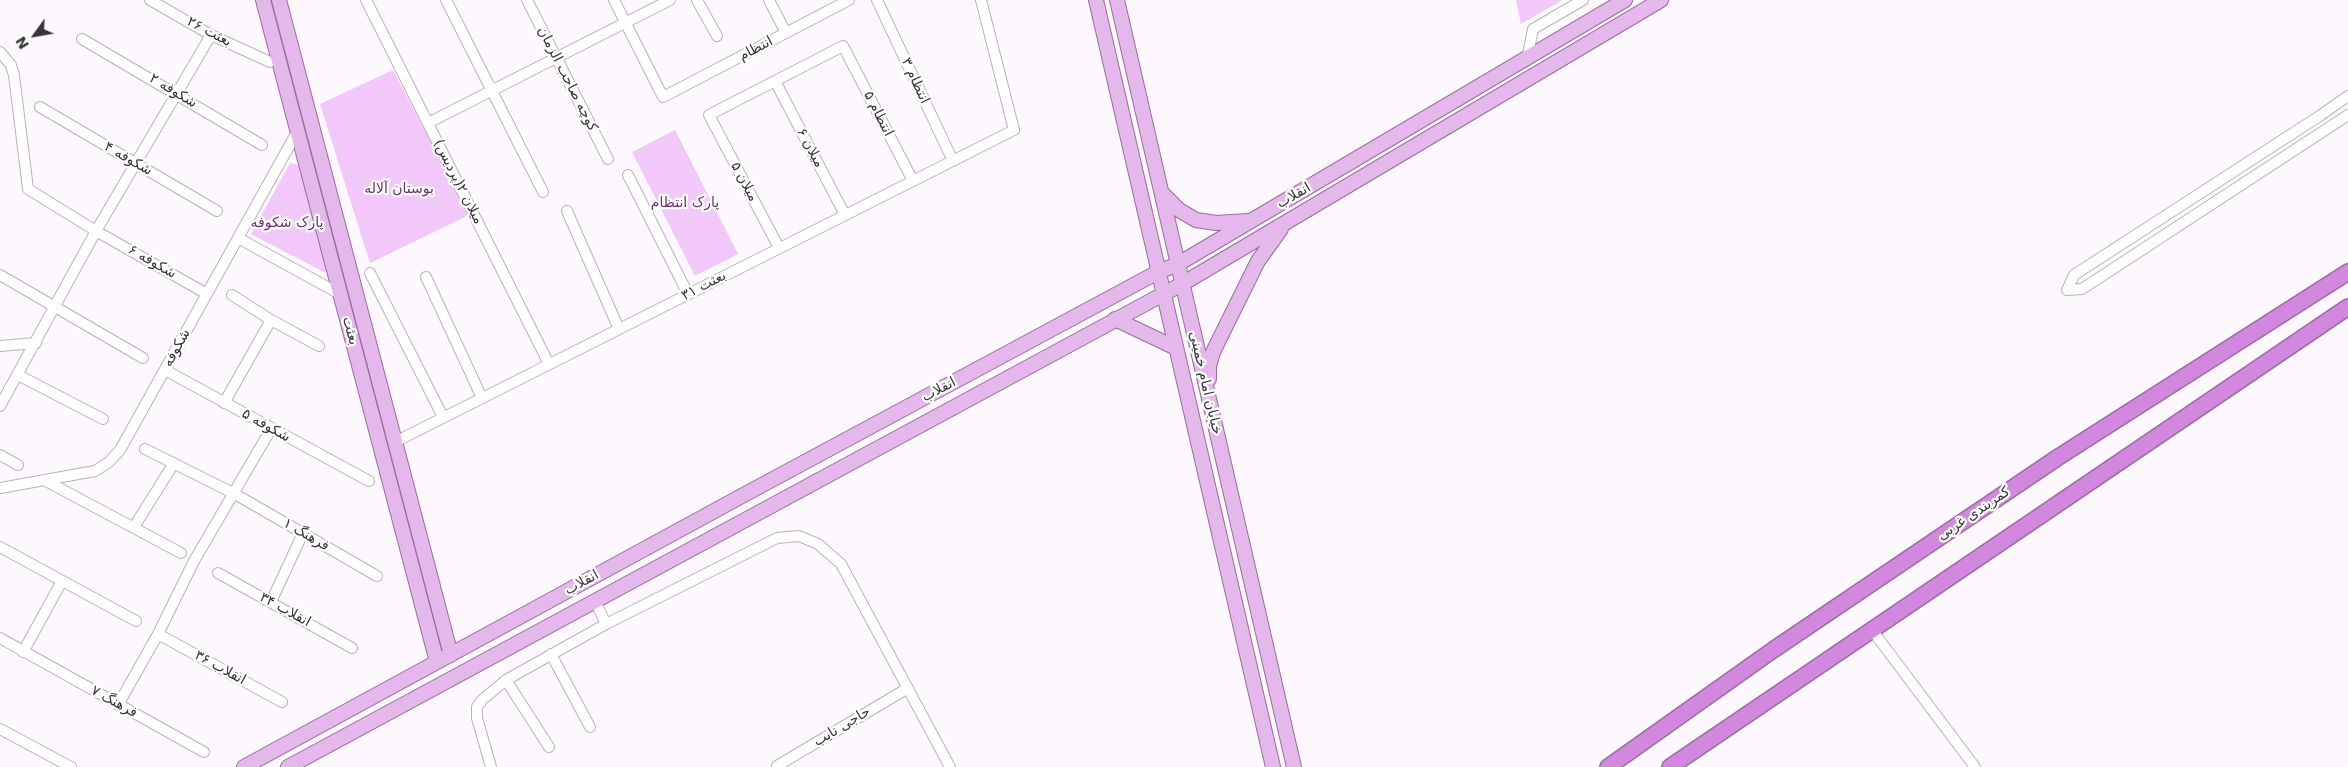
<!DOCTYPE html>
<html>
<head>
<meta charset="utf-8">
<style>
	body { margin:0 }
	#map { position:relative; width:2348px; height:767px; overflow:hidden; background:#fdf8fe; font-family:"DejaVu Sans",sans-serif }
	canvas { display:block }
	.north { position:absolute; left:10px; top:10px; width:50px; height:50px; -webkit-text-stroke:4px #fff; paint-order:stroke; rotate:238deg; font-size:14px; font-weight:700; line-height:20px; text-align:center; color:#363436 }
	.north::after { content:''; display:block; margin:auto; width:18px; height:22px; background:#363436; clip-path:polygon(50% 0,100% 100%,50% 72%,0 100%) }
</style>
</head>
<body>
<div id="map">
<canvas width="2348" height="767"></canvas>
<div class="north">N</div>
</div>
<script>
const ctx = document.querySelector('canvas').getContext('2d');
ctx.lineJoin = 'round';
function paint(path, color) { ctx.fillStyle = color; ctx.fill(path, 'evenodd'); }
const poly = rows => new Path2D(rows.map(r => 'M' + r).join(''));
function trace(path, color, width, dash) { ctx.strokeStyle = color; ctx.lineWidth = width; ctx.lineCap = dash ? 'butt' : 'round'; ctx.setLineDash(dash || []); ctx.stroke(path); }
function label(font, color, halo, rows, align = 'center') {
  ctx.font = font + ' "DejaVu Sans",Vazirmatn,sans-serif'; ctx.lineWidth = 4.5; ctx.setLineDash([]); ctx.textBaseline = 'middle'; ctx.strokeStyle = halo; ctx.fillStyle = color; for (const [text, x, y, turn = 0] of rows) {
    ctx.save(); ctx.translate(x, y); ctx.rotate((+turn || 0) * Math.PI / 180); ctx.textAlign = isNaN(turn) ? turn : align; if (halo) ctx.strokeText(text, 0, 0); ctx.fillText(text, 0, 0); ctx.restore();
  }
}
paint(poly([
	[1516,0,1562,0,1521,24],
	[393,70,469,215,370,263,320,104],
	[675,130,738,254,695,276,632,152],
	[290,163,299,165,327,269,324,272,251,234]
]), '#f2c7f9');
const minor = poly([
	[150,0,211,35,270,62],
	[366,0,549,364],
	[446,0,543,192],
	[527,0,608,159],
	[614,0,663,97,849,0],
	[697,0,717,36],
	[769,0,786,33],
	[877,0,953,161],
	[82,39,262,145],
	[0,52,11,65,14,75,28,189,96,231,207,294],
	[1527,59,1533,29,1583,0],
	[775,81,845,215],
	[40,107,217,211],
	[428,123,670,0],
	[628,175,688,294],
	[567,211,619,329],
	[238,238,340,294],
	[779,248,709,115,843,46,913,181],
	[370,273,443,417],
	[0,275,143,358],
	[426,277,482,398],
	[2067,290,2074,275,2321,115,2348,96],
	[2067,290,2082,289,2348,115],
	[232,295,271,320,319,346],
	[0,346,36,343],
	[165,370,369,481],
	[18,375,103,419],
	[224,403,271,320],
	[0,406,96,231,211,35],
	[395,442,1014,130,981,0],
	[145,449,235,494,377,576],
	[0,455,18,465],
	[46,481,181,553],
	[0,488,95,471,109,462,120,450,297,132],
	[134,527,174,463],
	[0,547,136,621],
	[218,573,352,648],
	[595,601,606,624],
	[271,602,303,533],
	[1872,630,1975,767],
	[158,634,282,702],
	[0,638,204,752],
	[23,652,62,581],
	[551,654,590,727],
	[506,680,549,747],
	[118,705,158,634,194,561,271,429],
	[0,729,71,767],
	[777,766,908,688],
	[491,767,477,718,477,707,482,700,506,680,606,624,777,538,799,536,818,544,841,564,950,767]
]);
const major = poly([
	[263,0,437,662],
	[279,0,451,655],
	[1096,0,1273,767],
	[1117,0,1294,767],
	[1162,193,1179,210,1196,220,1216,223,1248,221],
	[1115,319,1176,348],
	[1209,379,1209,366,1213,352,1258,261,1281,229],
	[244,767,751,491,1158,272,1178,264,1625,0],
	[288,767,1182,284,1661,0]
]);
const highway = poly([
	[1608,767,1773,650,2060,456,2348,272],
	[1670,767,2348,307]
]);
trace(minor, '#b7b3b8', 12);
trace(major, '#9b6ba3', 16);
trace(highway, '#9b6ba3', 18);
trace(minor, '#fff', 10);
trace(major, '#e4b8eb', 14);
trace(highway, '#d288de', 15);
label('14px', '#363436', '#fff', [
	["بعثت ۲۶",209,32,28],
	["انتظام",756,49,-28],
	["کوچه صاحب الزمان",567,79,63],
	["انتظام ۳",915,81,65],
	["شکوفه ۲",173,91,31],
	["انتظام ۵",878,114,63],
	["میلان ۶",810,148,62],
	["شکوفه ۴",128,159,30],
	["میلان ۲(پردیس)",458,182,63],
	["میلان ۵",744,182,62],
	["انقلاب",1294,196,-30],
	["شکوفه ۶",152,262,30],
	["بعثت ۳۱",704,286,-27],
	["بعثت",350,331,75],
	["شکوفه",177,348,-61],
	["خیابان امام خمینی",1205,383,77],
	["انقلاب",939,390,-28],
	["شکوفه ۵",266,426,29],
	["کمربندی غربی",1974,514,-34],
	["فرهنگ ۱",306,535,30],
	["انقلاب",582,583,-29],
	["انقلاب ۳۴",285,610,29],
	["انقلاب ۳۶",220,668,29],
	["فرهنگ ۷",114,702,29],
	["حاجی نایب",842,727,-31]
]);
label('14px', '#6c2d77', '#fff', [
	["بوستان آلاله",399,189],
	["پارک انتظام",685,203],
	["پارک شکوفه",287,223]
]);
</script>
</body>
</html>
